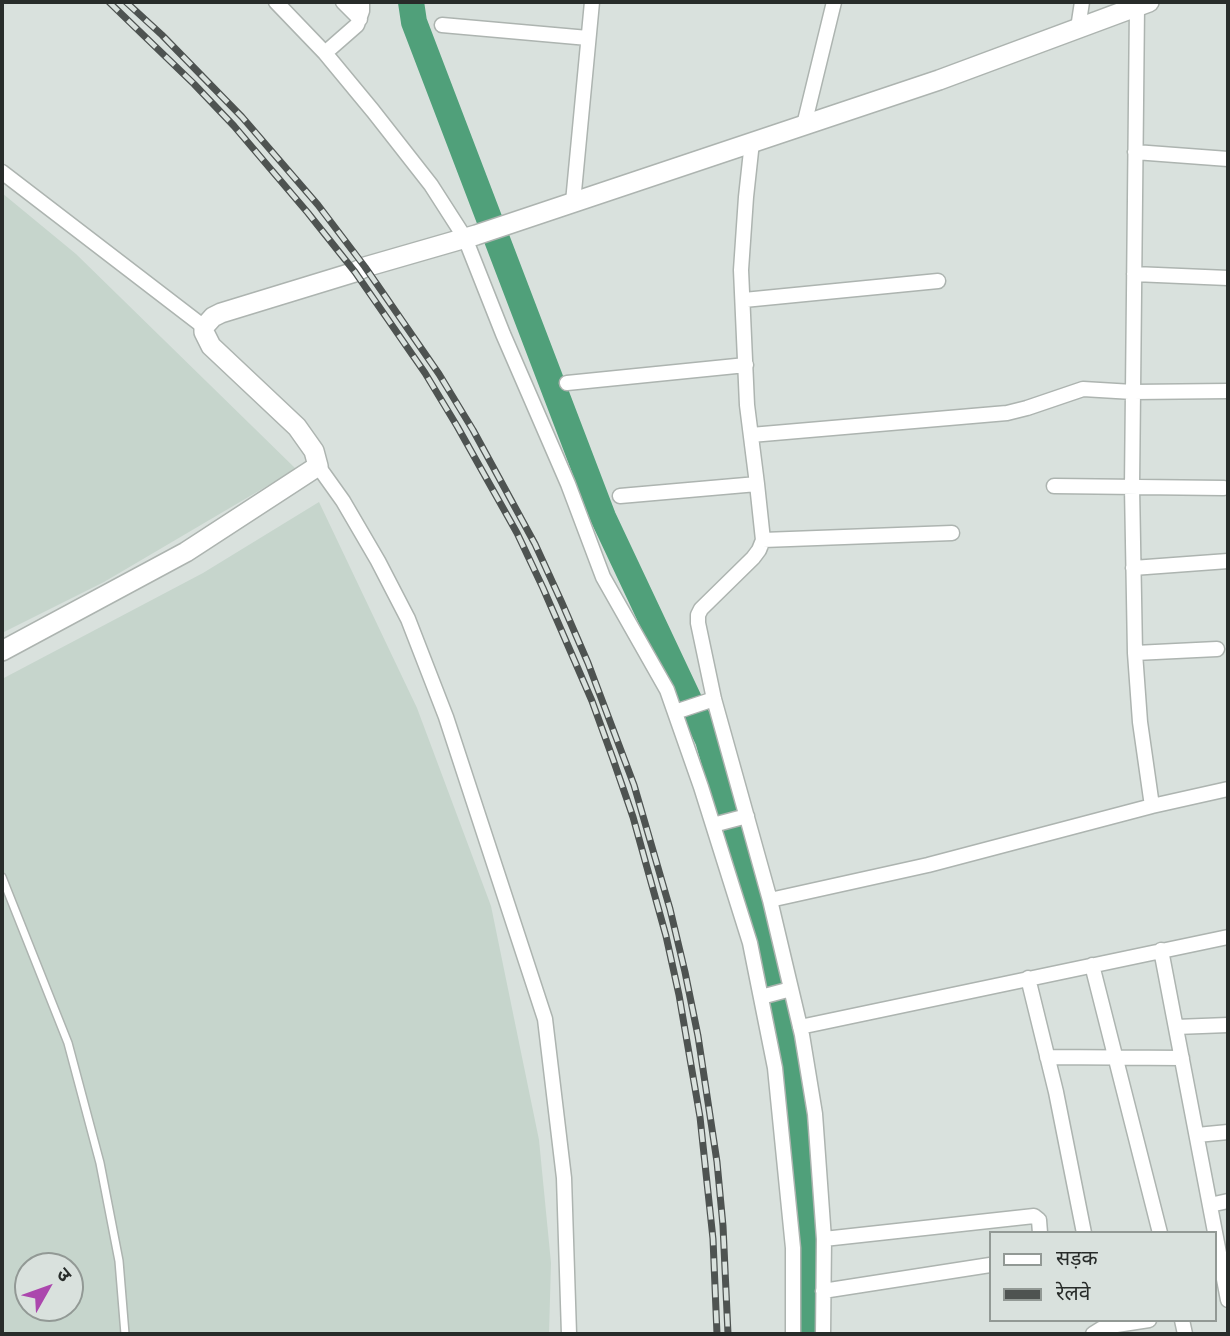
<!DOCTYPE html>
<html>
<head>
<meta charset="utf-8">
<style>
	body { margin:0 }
	#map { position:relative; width:1230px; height:1336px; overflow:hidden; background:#d9e1dd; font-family:"Varela Round","Noto Sans Devanagari",sans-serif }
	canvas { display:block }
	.frame { position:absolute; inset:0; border:4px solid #282c2a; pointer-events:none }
	.legend { position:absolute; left:989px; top:1231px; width:228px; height:91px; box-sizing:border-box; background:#d9e1dd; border:2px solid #929995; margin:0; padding:9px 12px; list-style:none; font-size:21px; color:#282c2a }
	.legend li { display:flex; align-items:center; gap:14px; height:35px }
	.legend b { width:35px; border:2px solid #929995 }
	.north { position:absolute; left:14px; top:1252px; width:70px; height:70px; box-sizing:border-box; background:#d9e1dd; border:2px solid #929995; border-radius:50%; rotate:50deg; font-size:19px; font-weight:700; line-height:28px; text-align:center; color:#282c2a }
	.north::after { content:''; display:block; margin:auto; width:24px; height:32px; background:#ab47ad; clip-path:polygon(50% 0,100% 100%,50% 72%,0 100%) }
</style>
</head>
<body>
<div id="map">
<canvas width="1230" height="1336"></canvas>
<div class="frame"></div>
<ul class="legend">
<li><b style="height:9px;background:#fff"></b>सड़क</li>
<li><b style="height:9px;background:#4e5351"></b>रेलवे</li>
</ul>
<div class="north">उ</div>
</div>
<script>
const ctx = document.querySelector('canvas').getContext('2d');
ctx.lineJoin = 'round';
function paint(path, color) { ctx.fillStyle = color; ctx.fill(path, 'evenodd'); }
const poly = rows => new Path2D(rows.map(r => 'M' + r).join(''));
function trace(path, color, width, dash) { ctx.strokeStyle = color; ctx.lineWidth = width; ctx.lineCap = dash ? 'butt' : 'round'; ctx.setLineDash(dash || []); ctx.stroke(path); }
paint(poly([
	[2,193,76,254,296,469,104,582,2,633],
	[319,502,417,708,491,906,539,1140,551,1263,549,1334,2,1334,2,679,203,573],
	[28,1266,70,1266,70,1308,28,1308]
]), '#c6d5cc');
trace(poly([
	[411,2,414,22,603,517,708,740,763,930,792,1081,803,1186,806,1334]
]), '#50a07a', 26);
const lane = poly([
	[2,877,68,1043,100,1163,119,1261,125,1334]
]);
const street = poly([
	[276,2,325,53,373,111,431,185,465,238,503,334,568,484,603,577,667,690,701,787,750,943,775,1068,793,1248,793,1334],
	[343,2,360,19],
	[1137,6,1132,487,1135,653,1140,722,1152,806],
	[442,25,588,38],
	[1078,28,1082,2],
	[325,53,357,25,362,11,362,2],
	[804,125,834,2],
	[752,142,746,197,741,270,747,405,757,484,763,540,759,550,753,558,701,609,698,615,698,623,714,699,770,900,802,1035,815,1114,824,1239,823,1334],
	[1135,152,1228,159],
	[2,172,204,327],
	[573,202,592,2],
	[1134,274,1228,278],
	[744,300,938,281],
	[567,383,746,365],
	[751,435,1007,413,1027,408,1083,389,1133,392,1228,391],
	[318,466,343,501,378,561,408,619,446,717,545,1019,564,1178,569,1334],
	[1054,486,1224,488],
	[620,496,757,484],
	[763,540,952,533],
	[1133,568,1228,561],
	[1135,653,1217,649],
	[675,712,714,699],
	[713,825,747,816],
	[770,900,928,865,1152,806,1228,789],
	[1161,950,1228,1300],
	[1092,965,1160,1233],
	[1028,978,1056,1092,1084,1233],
	[761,997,791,989],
	[800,1027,1228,937],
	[1176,1027,1228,1025],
	[1047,1057,1182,1058],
	[1197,1135,1228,1132],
	[1210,1205,1228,1201],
	[824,1239,1034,1216,1039,1220,1040,1233],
	[823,1291,990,1265],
	[1182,1320,1185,1334],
	[1093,1334,1101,1329,1110,1326,1149,1320]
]);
const secondary = poly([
	[2,651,186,552,318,466,314,451,297,427,211,346,204,332,204,327,213,317,221,313,355,272,365,267,476,235,939,80,1149,2]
]);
trace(lane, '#adb4b0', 10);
trace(street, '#adb4b0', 17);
trace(secondary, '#adb4b0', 22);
trace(lane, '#fff', 7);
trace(street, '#fff', 14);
trace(secondary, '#fff', 19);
const rail = poly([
	[109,2,194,84,234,126,308,213,355,272,425,373,457,426,517,533,543,588,592,701,613,759,633,817,666,936,679,995,700,1117,713,1239,717,1334],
	[126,2,162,35,242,117,318,205,365,267,439,374,473,430,535,544,562,603,588,663,634,785,670,909,685,972,698,1036,717,1162,723,1226,728,1334]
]);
trace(rail, '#4e5351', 7);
trace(rail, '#d9e1dd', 4.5, [13]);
</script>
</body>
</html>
